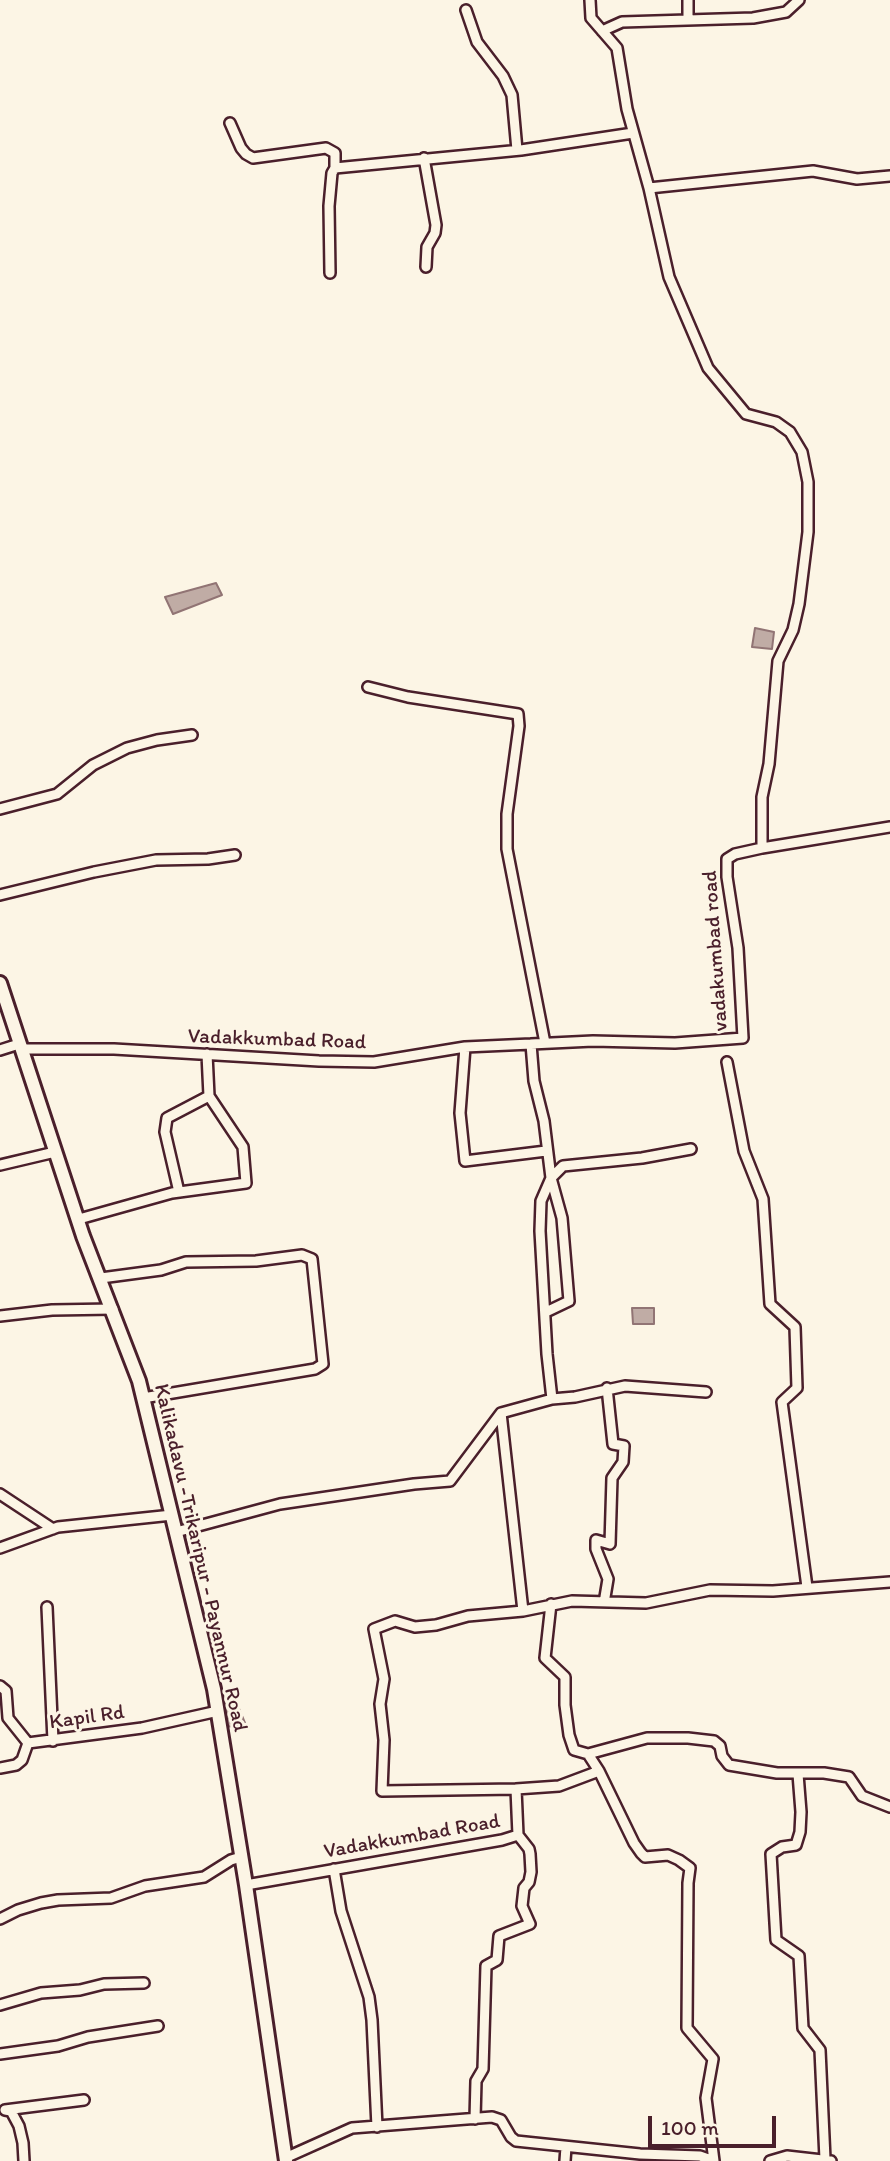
<!DOCTYPE html>
<html>
<head>
<meta charset="utf-8">
<style>
	body { margin:0 }
	#map { position:relative; width:890px; height:2161px; overflow:hidden; background:#fcf5e5; font-family:Itim,sans-serif }
	canvas { display:block }
	.scale { position:absolute; left:648px; top:2116px; width:128px; height:32px; box-sizing:border-box; border:4px solid #4a1f2b; border-top:0; padding-left:9px; font-size:21px; line-height:24px; white-space:nowrap; color:#4a1f2b; -webkit-text-stroke:5px #fcf5e5; paint-order:stroke }
</style>
</head>
<body>
<div id="map">
<canvas width="890" height="2161"></canvas>
<div class="scale">100 m</div>
</div>
<script>
const ctx = document.querySelector('canvas').getContext('2d');
ctx.lineJoin = 'round';
function paint(path, color) { ctx.fillStyle = color; ctx.fill(path, 'evenodd'); }
const poly = rows => new Path2D(rows.map(r => 'M' + r).join(''));
function trace(path, color, width, dash) { ctx.strokeStyle = color; ctx.lineWidth = width; ctx.lineCap = dash ? 'butt' : 'round'; ctx.setLineDash(dash || []); ctx.stroke(path); }
function label(font, color, halo, rows, align = 'center') {
  ctx.font = font + ' Itim,sans-serif'; ctx.lineWidth = 6; ctx.setLineDash([]); ctx.textBaseline = 'middle'; ctx.strokeStyle = halo; ctx.fillStyle = color; for (const [text, x, y, turn = 0] of rows) {
    ctx.save(); ctx.translate(x, y); ctx.rotate((+turn || 0) * Math.PI / 180); ctx.textAlign = isNaN(turn) ? turn : align; if (halo) ctx.strokeText(text, 0, 0); ctx.fillText(text, 0, 0); ctx.restore();
  }
}
const water = poly([
	[216,583,222,595,173,614,165,597,216,583],
	[755,628,774,632,772,649,752,647,755,628],
	[632,1308,654,1308,654,1324,633,1324,632,1308],
	[225,1704,237,1704,245,1723,227,1727,225,1704]
]);
paint(water, '#c0aca5');
trace(water, '#917474', 2);
const street = poly([
	[590,0,591,18,617,48,627,109,649,188,669,277,708,368,746,414,776,422,790,432,802,452,808,482,808,532,799,604,793,630,778,661,769,764,762,797,762,848],
	[688,0,688,19],
	[466,10,477,42,503,76,512,95,517,150],
	[602,31,622,22,753,18,786,12,799,0],
	[230,123,241,148,246,154,253,158,326,148,335,153,335,168],
	[424,158,436,225,435,233,427,247,426,267],
	[649,188,813,171,857,179,890,176],
	[330,273,329,206,332,173,335,168,521,150,633,133],
	[368,687,408,697,518,714,519,726,507,814,507,849,545,1043],
	[0,809,57,794,93,765,127,748,157,740,192,735],
	[0,895,94,872,156,860,208,859,235,855],
	[531,1044,593,1041,675,1043,743,1038,738,948,727,877,727,859,735,854,762,848,890,827],
	[465,1047,460,1113,465,1161,546,1151],
	[21,1049,114,1049,319,1061,374,1062,465,1047,531,1044,534,1081,544,1121,551,1178,541,1201,540,1231,547,1354,552,1399,501,1413,523,1611,468,1616,436,1625,415,1627,395,1621,374,1629,384,1679,380,1704,384,1740,382,1791,516,1789,518,1835,502,1840,246,1885],
	[0,1050,19,1044],
	[727,1062,744,1151,763,1199,770,1304,795,1327,797,1388,782,1402,807,1587],
	[0,1165,55,1152],
	[179,1192,165,1132,167,1118,209,1096,207,1054],
	[79,1219,172,1193,246,1183,243,1147,209,1096],
	[101,1278,161,1270,186,1262,256,1261,302,1255,312,1259,323,1364,315,1369,143,1398],
	[546,1312,569,1301,562,1218,551,1178,563,1166,642,1158,691,1149],
	[0,1316,52,1310,113,1309],
	[552,1399,575,1397,625,1386,706,1392],
	[0,1494,53,1529],
	[176,1532,280,1504,414,1484,450,1481,501,1413],
	[0,1548,58,1527,172,1515],
	[605,1597,608,1579,596,1549,596,1540,610,1544,612,1478,623,1462,624,1446,613,1444,607,1388],
	[551,1604,545,1658,565,1677,565,1705,569,1735,574,1750,588,1754],
	[47,1607,53,1741],
	[523,1611,572,1601,646,1603,710,1590,773,1591,890,1582],
	[0,1686,6,1691,8,1718,28,1743,142,1728,218,1711],
	[0,1768,16,1765,22,1760,28,1743],
	[798,1774,801,1812,800,1832,796,1845,782,1847,771,1854,776,1940,799,1956,803,2028,820,2050,825,2159],
	[516,1789,559,1786,599,1771],
	[334,1869,341,1911,369,1997,372,2020,377,2127],
	[0,1919,18,1910,41,1903,58,1900,111,1898,145,1886,204,1877,231,1860,241,1857],
	[0,2005,41,1993,80,1990,104,1984,144,1983],
	[0,2054,58,2046,88,2037,158,2026],
	[5,2110,84,2100],
	[5,2110,11,2111,19,2126,23,2143,24,2161],
	[475,2119,476,2081,483,2069,486,1966,497,1960,499,1936,530,1924,522,1906,524,1888,529,1882,531,1872,530,1854,529,1849,518,1835],
	[285,2158,352,2128,492,2117,501,2120,511,2137,516,2141,640,2154,700,2156,714,2161],
	[565,2161,566,2147],
	[714,2161,706,2098,713,2059,687,2028,688,1883,690,1868,679,1860,668,1855,645,1857,641,1853,634,1843,599,1771,588,1754,647,1738,688,1738,714,1741,720,1746,722,1756,729,1765,777,1773,824,1773,849,1777,862,1796,890,1807],
	[770,2161,787,2156,831,2161]
]);
const secondary = poly([
	[0,983,83,1236,139,1381,214,1689,246,1885,286,2161]
]);
trace(street, '#4a1f2b', 14);
trace(secondary, '#4a1f2b', 18);
trace(street, '#fcf5e5', 9);
trace(secondary, '#fcf5e5', 12);
label('21px', '#4a1f2b', '#fcf5e5', [
	["vadakumbad road",716,951,-94],
	["Vadakkumbad Road",277,1040,2],
	["Kalikadavu -Trikaripur - Payannur Road",200,1558,77],
	["Kapil Rd",87,1718,-8],
	["Vadakkumbad Road",412,1837,-10]
]);
</script>
</body>
</html>
